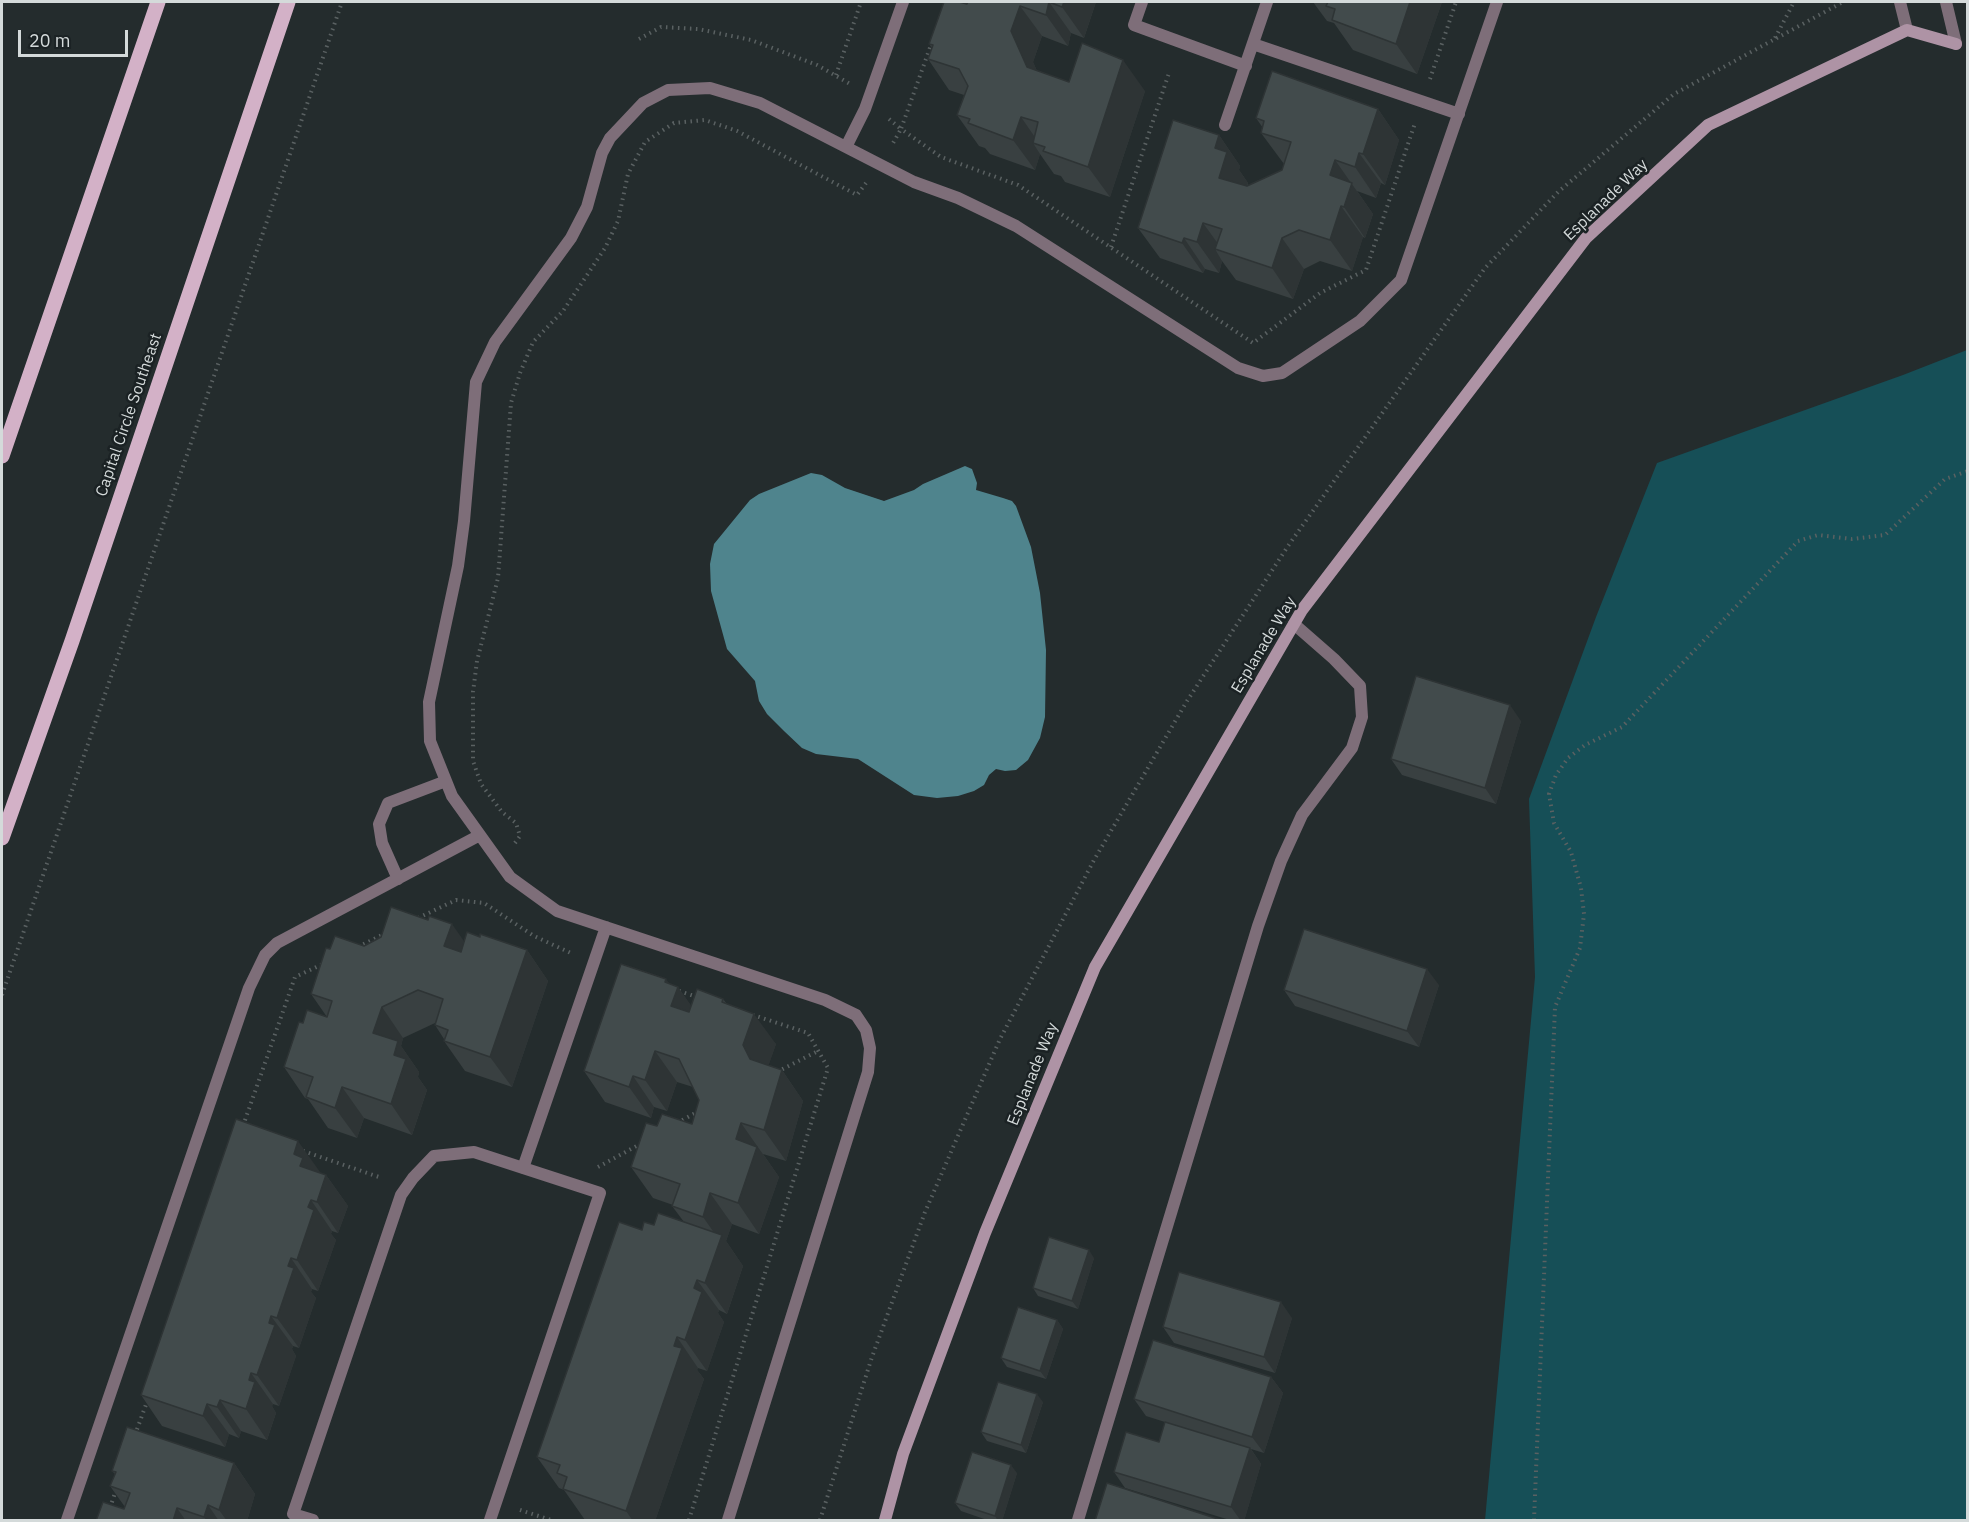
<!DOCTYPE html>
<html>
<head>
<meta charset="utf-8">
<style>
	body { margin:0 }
	#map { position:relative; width:1969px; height:1522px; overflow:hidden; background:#242c2d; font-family:"IBM Plex Sans",sans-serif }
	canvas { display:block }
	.frame { position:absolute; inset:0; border:3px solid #d4dada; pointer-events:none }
	.scale { position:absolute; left:18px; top:30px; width:110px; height:27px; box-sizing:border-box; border:3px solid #d4dada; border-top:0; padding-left:8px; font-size:18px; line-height:21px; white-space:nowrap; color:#d4dada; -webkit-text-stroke:4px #1b2224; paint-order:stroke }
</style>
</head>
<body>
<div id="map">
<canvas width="1969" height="1522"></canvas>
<div class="frame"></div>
<div class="scale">20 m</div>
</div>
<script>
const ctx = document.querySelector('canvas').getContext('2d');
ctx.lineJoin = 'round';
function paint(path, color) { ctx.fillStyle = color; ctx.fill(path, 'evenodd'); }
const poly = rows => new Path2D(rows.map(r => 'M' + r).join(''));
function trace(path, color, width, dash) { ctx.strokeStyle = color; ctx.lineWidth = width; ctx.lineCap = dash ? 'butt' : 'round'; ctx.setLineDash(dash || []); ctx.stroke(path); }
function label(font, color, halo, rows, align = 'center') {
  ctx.font = font + ' "IBM Plex Sans",sans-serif'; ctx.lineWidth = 5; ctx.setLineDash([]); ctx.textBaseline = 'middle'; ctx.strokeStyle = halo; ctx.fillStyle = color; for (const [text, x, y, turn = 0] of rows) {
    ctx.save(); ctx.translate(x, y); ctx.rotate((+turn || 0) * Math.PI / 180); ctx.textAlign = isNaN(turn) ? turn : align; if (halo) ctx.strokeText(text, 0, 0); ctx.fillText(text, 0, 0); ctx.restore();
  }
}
paint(poly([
	[1967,350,1967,1520,1485,1520,1535,977,1529,799,1596,617,1657,463,1903,375]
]), '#164f57');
paint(poly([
	[965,466,972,469,977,483,976,490,1003,498,1012,501,1016,506,1031,547,1040,593,1046,650,1045,717,1040,738,1028,760,1016,770,1005,771,996,769,989,775,984,785,974,791,958,796,937,798,914,795,858,759,816,754,802,748,784,731,767,714,759,701,755,681,727,649,711,591,710,564,714,544,750,500,759,494,811,473,822,475,845,488,884,501,914,490,923,484]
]), '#4f848d');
trace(poly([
	[1775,38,1794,2],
	[639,39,661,27,698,29,751,40,817,65,850,84],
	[932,42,901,129,941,157,1018,185,1253,343,1320,293,1366,270,1415,123],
	[836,75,861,2],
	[1430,79,1456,2],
	[889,119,901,129,892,145],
	[1111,247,1169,73],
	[515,843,520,836,516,823,502,812,481,784,473,761,473,692,477,661,498,578,511,403,520,373,533,342,563,311,605,248,618,221,628,174,645,142,674,123,705,120,737,131,857,195,866,183],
	[418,918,456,900,484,903,534,936,573,954],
	[358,947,384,934],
	[679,991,697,997],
	[2,995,342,2],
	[777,1072,818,1051],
	[677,1123,699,1111],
	[243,1126,295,977,325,963],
	[303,1151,379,1177],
	[598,1167,642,1143],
	[135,1435,148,1399],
	[110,1508,116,1490],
	[520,1510,551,1520],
	[689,1520,828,1068,808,1033,753,1015],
	[820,1520,872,1357,925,1212,1000,1039,1094,860,1187,701,1288,546,1485,268,1558,192,1674,94,1843,2],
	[1534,1520,1555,1007,1580,948,1584,914,1581,888,1571,852,1554,823,1549,794,1556,775,1568,758,1585,745,1622,727,1798,541,1818,535,1852,539,1885,535,1945,479,1968,471]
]), '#5a6162', 4, [1.5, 4.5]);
trace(poly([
	[1142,2,1134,25,1246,66],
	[1900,2,1907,30],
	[1946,2,1956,44],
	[1253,44,1459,114],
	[1225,125,1267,2],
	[846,147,865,109,903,2],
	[398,879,382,843,379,824,388,803,446,781],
	[523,1168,606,927],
	[67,1520,249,988,265,955,277,943,480,835],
	[313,1520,293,1514,401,1195,413,1178,434,1156,474,1152,600,1193,490,1520],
	[728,1520,868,1072,870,1048,866,1030,856,1015,825,1000,557,911,510,877,452,796,430,741,429,702,458,566,464,521,476,382,495,342,571,238,587,207,602,153,610,138,643,103,668,90,710,88,760,103,914,182,958,198,1016,226,1238,368,1263,376,1282,373,1360,321,1401,280,1497,2]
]), '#7e6e79', 12);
trace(poly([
	[1078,1520,1258,926,1281,861,1302,815,1352,748,1362,717,1360,686,1334,659,1294,624]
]), '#7e6e79', 12);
trace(poly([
	[885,1520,903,1454,985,1233,1095,967,1302,610,1586,238,1708,125,1907,30,1956,44]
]), '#ae93a5', 12);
trace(poly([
	[2,456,158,2],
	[2,838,72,641,288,2]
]), '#d3b1c7', 15);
paint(poly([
	[966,2,1096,2,1084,38,1071,33,1068,46,1042,36,1033,62,1037,71,1069,82,1145,91,1110,197,1065,182,1061,176,1054,174,1040,154,1035,170,990,154,985,148,979,146,957,115,964,95,949,90,928,59,932,48,929,44,967,4],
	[1313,2,1442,2,1417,74,1353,50,1334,23,1327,21],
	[1378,109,1399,140,1385,185,1381,183,1376,198,1357,191,1373,214,1365,238,1363,237,1352,271,1320,261,1304,269,1293,299,1236,280,1222,261,1219,273,1205,269,1203,273,1160,258,1138,228,1219,135,1240,166,1239,170,1248,183,1248,185,1282,170,1284,164,1261,133,1263,128,1256,118],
	[1521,721,1496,804,1402,775,1391,759],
	[480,937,527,950,548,981,512,1087,465,1071,444,1041,444,1039,435,1025,435,1023,403,1038,401,1046,419,1072,418,1077,427,1090,412,1135,364,1118,357,1138,328,1128,308,1099,305,1098,284,1067,327,1017,311,994,330,949,364,946,464,942],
	[670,984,678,987,691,1006,723,999,727,1004,776,1044,768,1066,782,1070,803,1101,786,1161,763,1154,779,1177,759,1234,732,1224,726,1241,743,1266,727,1314,719,1310,718,1313,724,1322,707,1371,698,1368,697,1370,704,1379,655,1521,587,1521,585,1520,564,1490,559,1488,537,1457,642,1230,654,1225,684,1222,672,1206,673,1205,653,1198,631,1167,657,1126,692,1124,699,1100,693,1087,677,1082,667,1111,654,1107,651,1118,605,1102,584,1071],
	[1439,985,1419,1047,1295,1006,1284,990],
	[320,1172,320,1173,326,1175,348,1206,338,1233,332,1231,331,1234,336,1240,318,1291,312,1289,311,1292,316,1298,299,1348,293,1346,292,1349,296,1356,279,1406,273,1404,272,1406,276,1413,267,1440,241,1431,239,1438,229,1434,225,1447,162,1426,141,1395],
	[1094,1258,1078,1309,1038,1296,1033,1288],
	[1292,1318,1275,1373,1174,1343,1163,1327],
	[1057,1320,1063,1329,1046,1379,1007,1367,1001,1358],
	[1271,1377,1283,1393,1264,1453,1251,1449,1261,1464,1244,1521,1233,1521,1125,1488,1114,1472,1159,1442,1165,1422,1146,1416,1134,1399],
	[1043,1402,1026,1453,987,1441,981,1432],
	[234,1463,255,1494,247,1521,96,1521,124,1509,125,1507,110,1486,115,1474,112,1471],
	[1017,1473,1002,1521,990,1521,961,1511,955,1503]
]), '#394041');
paint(poly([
	[1049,2,1071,33,1068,46,1046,15],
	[1064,2,1096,2,1084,38,1062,7],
	[1410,2,1442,2,1417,74,1396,44],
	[1020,6,1042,36,1033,62,1049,98,1027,67,1011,31],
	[1123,60,1145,91,1110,197,1088,167],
	[1378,109,1399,140,1385,185,1363,154],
	[1021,117,1041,146,1033,143,1040,154,1035,170,1013,140],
	[1219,135,1240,166,1239,170,1248,183,1241,208,1219,178,1215,148],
	[1359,153,1381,183,1376,198,1355,167],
	[1335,160,1373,214,1365,238,1344,207,1330,175],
	[1341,206,1363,237,1352,271,1330,240],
	[1203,223,1224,252,1215,249,1222,261,1219,273,1197,242],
	[1184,238,1205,269,1203,273,1182,243],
	[1282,238,1304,269,1293,299,1272,268],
	[1510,705,1521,721,1496,804,1485,788],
	[452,924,473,954,466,977,444,946],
	[527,950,548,981,512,1087,490,1057],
	[1427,969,1439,985,1419,1047,1407,1031],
	[666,979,676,993,678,987,700,1018,671,1006,665,982],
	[382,1007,403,1038,401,1046,419,1072,418,1077,427,1090,412,1135,391,1104,373,1033],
	[754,1014,776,1044,765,1076,750,1059,743,1045],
	[655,1051,677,1082,667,1111,645,1080],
	[782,1070,803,1101,786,1161,764,1130],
	[633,1076,654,1107,651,1118,629,1087],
	[342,1087,364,1118,357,1138,335,1108],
	[741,1123,779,1177,759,1234,738,1203,736,1139],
	[298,1141,320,1172,318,1178,326,1175,348,1206,338,1233,317,1202,294,1154],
	[710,1193,732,1224,726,1241,743,1266,727,1314,705,1283,720,1241,703,1217],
	[311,1200,332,1231,331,1234,336,1240,318,1291,297,1260,308,1207],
	[1089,1250,1094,1258,1078,1309,1072,1301],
	[291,1258,312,1289,311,1292,316,1298,299,1348,277,1318,288,1266],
	[697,1280,719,1310,718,1313,724,1322,707,1371,685,1340,694,1288],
	[1281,1302,1292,1318,1275,1373,1264,1357],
	[271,1316,293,1346,292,1349,296,1356,279,1406,257,1375,269,1323],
	[1057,1320,1063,1329,1046,1379,1040,1371],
	[677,1337,698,1368,697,1370,704,1379,655,1521,633,1521,626,1511],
	[251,1373,273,1404,272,1406,276,1413,267,1440,246,1409,249,1380],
	[1271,1377,1283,1393,1264,1453,1252,1437],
	[1037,1394,1043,1402,1026,1453,1021,1445],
	[220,1400,241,1431,239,1438,217,1407],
	[207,1404,229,1434,225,1447,203,1416],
	[1250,1448,1261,1464,1244,1521,1241,1521,1231,1507],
	[234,1463,255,1494,247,1521,227,1521,219,1510],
	[1011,1465,1017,1473,1002,1521,998,1521,995,1516],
	[208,1505,219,1521,207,1521,204,1517],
	[177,1508,186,1521,173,1521]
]), '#2e3435');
const building = poly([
	[944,2,959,2,967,4,968,2,1064,2,1062,7,1049,2,1046,15,1020,6,1011,31,1027,67,1069,82,1082,43,1123,60,1088,167,1043,151,1045,147,1033,143,1038,122,1021,117,1013,140,968,123,970,119,957,115,968,86,959,69,928,59,933,45,929,44,944,2],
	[1328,2,1410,2,1396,44,1332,20,1335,9,1326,6,1328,2],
	[1272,71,1378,109,1363,154,1359,153,1355,167,1335,160,1330,175,1352,183,1344,207,1341,206,1330,240,1299,230,1282,238,1272,268,1215,249,1222,229,1203,223,1197,242,1184,238,1182,243,1138,228,1173,120,1219,135,1215,148,1227,152,1219,178,1247,186,1282,170,1291,142,1261,133,1264,121,1256,118,1272,71],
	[1416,676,1510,705,1485,788,1391,759,1416,676],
	[391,907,428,920,429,916,452,924,444,946,461,952,467,932,480,937,480,934,527,950,490,1057,444,1041,448,1030,435,1025,443,999,418,990,382,1007,373,1033,398,1041,394,1055,406,1059,391,1104,342,1087,335,1108,306,1097,313,1077,284,1067,299,1022,303,1023,307,1010,327,1017,332,1001,311,994,326,948,330,949,335,936,364,946,381,937,391,907],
	[1304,929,1427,969,1407,1031,1284,990,1304,929],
	[621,964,666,979,665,982,678,987,671,1006,689,1012,697,989,723,999,722,1002,754,1014,743,1045,750,1059,782,1070,764,1130,741,1123,736,1139,757,1147,738,1203,710,1193,703,1217,672,1206,680,1184,631,1167,646,1123,657,1126,662,1114,692,1124,699,1100,679,1059,655,1051,645,1080,633,1076,629,1087,584,1071,621,964],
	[236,1119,298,1141,294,1154,303,1158,300,1166,326,1175,317,1202,311,1200,308,1207,314,1210,297,1260,291,1258,288,1266,294,1268,277,1318,271,1316,269,1323,275,1325,257,1375,251,1373,249,1380,255,1382,246,1409,220,1400,217,1407,207,1404,203,1416,141,1395,236,1119],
	[658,1213,722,1235,705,1283,697,1280,694,1288,702,1292,685,1340,677,1337,674,1346,682,1348,626,1511,563,1489,567,1477,557,1473,560,1465,537,1457,619,1222,642,1230,644,1222,654,1225,658,1213],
	[1049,1237,1089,1250,1072,1301,1033,1288,1049,1237],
	[1179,1272,1281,1302,1264,1357,1163,1327,1179,1272],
	[1018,1307,1057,1320,1040,1371,1001,1358,1018,1307],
	[1153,1340,1271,1377,1252,1437,1134,1399,1153,1340],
	[998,1382,1037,1394,1021,1445,981,1432,998,1382],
	[1165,1422,1250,1448,1231,1507,1114,1472,1126,1432,1159,1442,1165,1422],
	[127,1427,234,1463,219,1510,208,1505,204,1517,177,1508,173,1521,96,1521,103,1502,124,1509,130,1493,110,1486,116,1472,112,1471,127,1427],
	[972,1452,1011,1465,995,1516,955,1503,972,1452],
	[1107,1483,1224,1521,1095,1521,1107,1483]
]);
paint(building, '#424b4c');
trace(building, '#2e3435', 1.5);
label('16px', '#d4dada', '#1b2224', [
	["Esplanade Way",1606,200,-44],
	["Capital Circle Southeast",129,415,-71],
	["Esplanade Way",1264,645,-59],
	["Esplanade Way",1033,1074,-68]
]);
</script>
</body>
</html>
